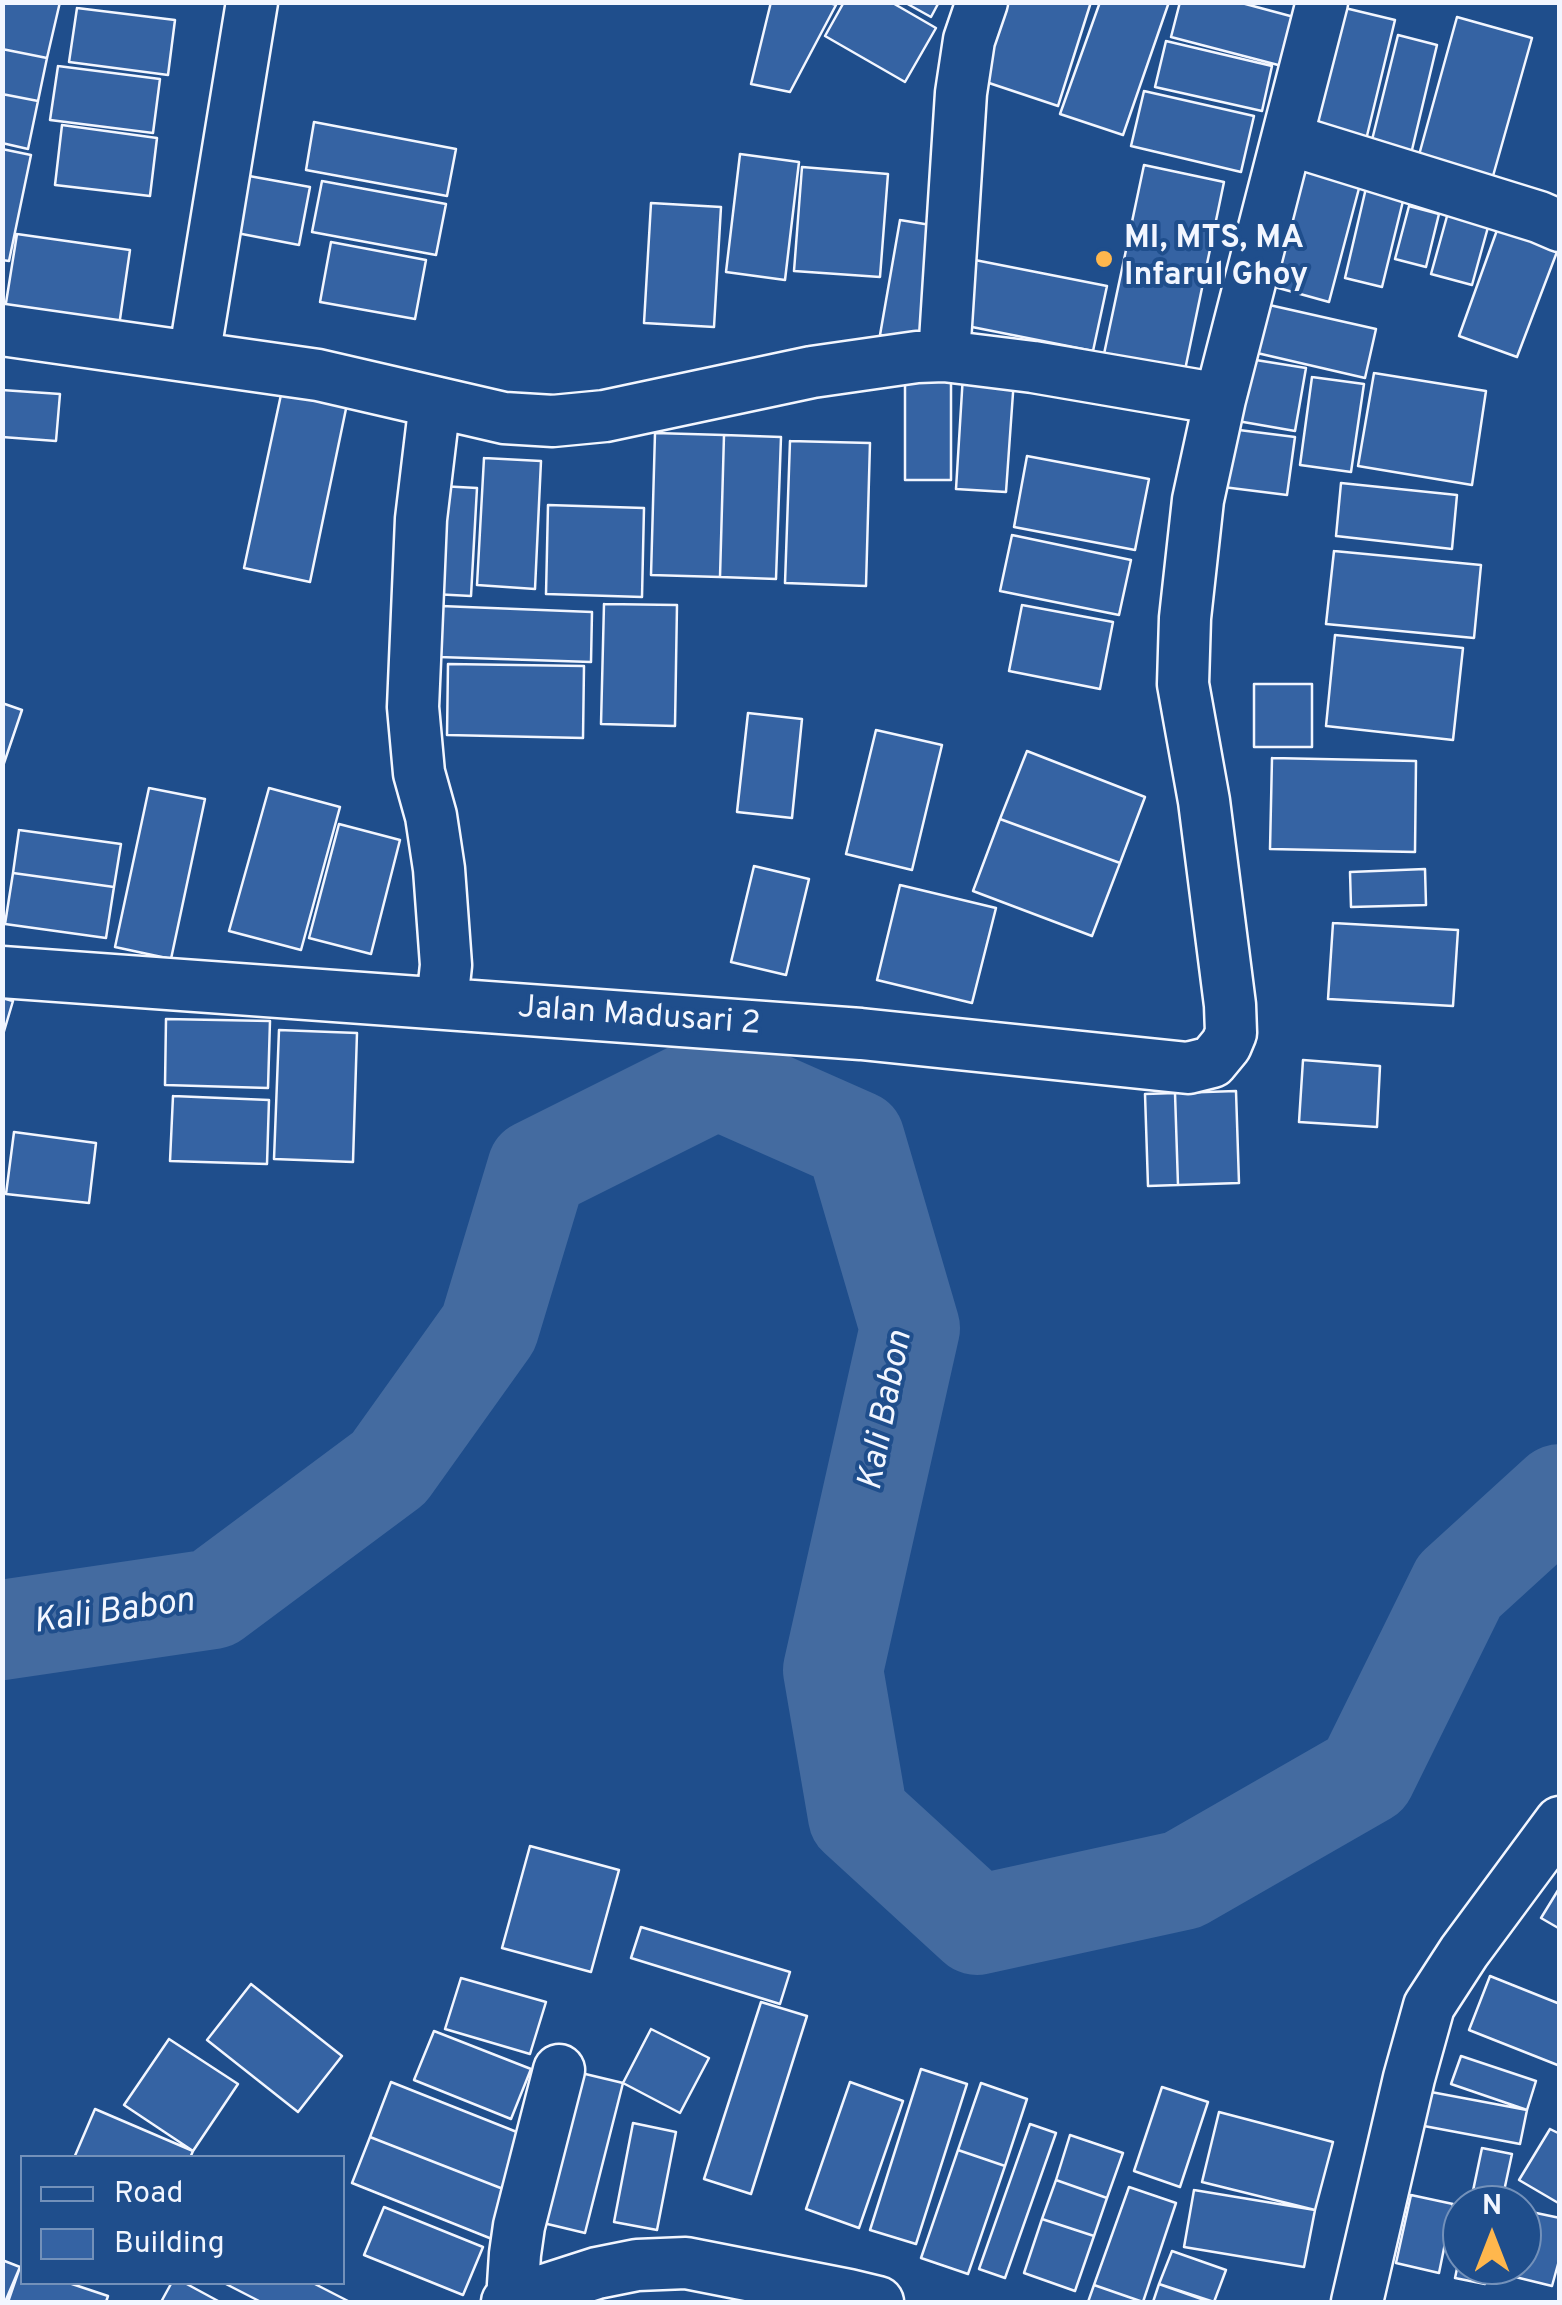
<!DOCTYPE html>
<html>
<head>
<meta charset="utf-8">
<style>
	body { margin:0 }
	#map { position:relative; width:1562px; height:2305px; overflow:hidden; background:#1f4e8c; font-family:Overpass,sans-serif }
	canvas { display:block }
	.frame { position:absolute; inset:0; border:5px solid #f2f6ff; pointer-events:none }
	.legend { position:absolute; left:20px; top:2155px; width:325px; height:130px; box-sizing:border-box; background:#1f4e8c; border:2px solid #7391ba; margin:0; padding:12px 18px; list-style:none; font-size:30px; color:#f2f6ff }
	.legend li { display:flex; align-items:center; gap:20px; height:50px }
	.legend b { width:50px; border:2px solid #7391ba }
	.north { position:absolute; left:1442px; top:2185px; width:100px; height:100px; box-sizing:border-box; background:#1f4e8c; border:2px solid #7391ba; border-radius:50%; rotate:0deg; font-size:28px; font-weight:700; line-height:40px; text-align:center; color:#f2f6ff }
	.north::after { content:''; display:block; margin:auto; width:35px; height:45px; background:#ffb74d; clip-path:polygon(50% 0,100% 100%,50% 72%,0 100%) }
</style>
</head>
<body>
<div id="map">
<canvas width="1562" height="2305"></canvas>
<div class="frame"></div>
<ul class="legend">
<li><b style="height:12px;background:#1f4e8c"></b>Road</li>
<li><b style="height:28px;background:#3563a3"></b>Building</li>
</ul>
<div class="north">N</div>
</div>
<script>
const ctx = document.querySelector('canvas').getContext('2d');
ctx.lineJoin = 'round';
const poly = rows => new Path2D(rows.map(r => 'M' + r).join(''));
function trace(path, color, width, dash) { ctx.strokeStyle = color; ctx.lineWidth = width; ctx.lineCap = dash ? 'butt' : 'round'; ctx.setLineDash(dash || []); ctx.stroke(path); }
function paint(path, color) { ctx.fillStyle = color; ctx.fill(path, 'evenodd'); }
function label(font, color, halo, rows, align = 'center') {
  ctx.font = font + ' Overpass,sans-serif'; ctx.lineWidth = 8; ctx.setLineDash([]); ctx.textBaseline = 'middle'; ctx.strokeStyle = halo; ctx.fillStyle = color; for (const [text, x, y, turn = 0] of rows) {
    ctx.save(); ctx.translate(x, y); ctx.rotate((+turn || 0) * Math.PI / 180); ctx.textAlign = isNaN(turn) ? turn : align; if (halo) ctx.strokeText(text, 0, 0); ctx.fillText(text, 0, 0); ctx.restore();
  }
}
trace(poly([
	[2,1630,213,1599,389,1468,489,1328,537,1169,717,1079,855,1140,910,1328,833,1670,858,1816,977,1925,1183,1880,1366,1775,1459,1586,1560,1494]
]), '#446ba0', 100);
const building = poly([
	[2,2,60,2,47,58,2,49,2,2],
	[771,2,827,2,836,5,790,92,751,84,771,2],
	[844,2,891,2,936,28,905,82,825,36,844,2],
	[904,2,939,2,931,17,904,2],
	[1006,2,1091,2,1058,106,980,80,1006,2],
	[1100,2,1169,2,1123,135,1060,114,1100,2],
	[1180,2,1238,2,1294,17,1282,66,1171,37,1180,2],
	[77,8,175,20,168,75,69,62,77,8],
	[1345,8,1395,20,1365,144,1315,132,1345,8],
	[1457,17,1532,38,1493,176,1419,155,1457,17],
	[1398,35,1437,45,1411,154,1371,144,1398,35],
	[1166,41,1272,66,1262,111,1155,87,1166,41],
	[2,49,47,58,38,101,2,94,2,49],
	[58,66,160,79,153,133,50,120,58,66],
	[1144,91,1254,116,1241,172,1131,146,1144,91],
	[2,94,38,101,28,149,2,143,2,94],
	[314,122,456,149,447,196,306,170,314,122],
	[62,125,157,138,150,196,55,185,62,125],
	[2,149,31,155,9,261,2,260,2,149],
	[740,154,799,162,785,280,726,272,740,154],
	[1296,161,1362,177,1329,302,1264,284,1296,161],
	[1144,165,1224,182,1185,370,1104,354,1144,165],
	[802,167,888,174,880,277,794,271,802,167],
	[227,172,310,187,299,245,216,229,227,172],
	[322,181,446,204,436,255,312,232,322,181],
	[1366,188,1404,197,1382,287,1345,278,1366,188],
	[651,203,721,207,714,327,644,323,651,203],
	[1409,206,1439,214,1426,267,1395,259,1409,206],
	[1449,209,1490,220,1472,285,1431,274,1449,209],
	[1501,219,1560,244,1517,357,1459,336,1501,219],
	[900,220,943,227,925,342,880,335,900,220],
	[17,234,130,250,119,326,5,309,17,234],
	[331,242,426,260,415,319,320,302,331,242],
	[975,260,1107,286,1093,351,962,325,975,260],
	[1256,302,1376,329,1365,378,1244,350,1256,302],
	[1237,357,1306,368,1295,431,1226,419,1237,357],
	[1374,373,1486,391,1472,485,1358,466,1374,373],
	[963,375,1014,379,1006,492,956,489,963,375],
	[905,377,951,377,951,480,905,480,905,377],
	[1312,377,1364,384,1351,472,1300,465,1312,377],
	[2,390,60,394,56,441,2,437,2,390],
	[282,390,347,404,310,582,244,568,282,390],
	[1223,428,1295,437,1287,495,1215,486,1223,428],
	[655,433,724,435,720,577,651,575,655,433],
	[724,435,781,437,776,579,720,577,724,435],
	[790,441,870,443,866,586,785,583,790,441],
	[1027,456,1149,479,1135,550,1014,527,1027,456],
	[484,458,541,461,535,589,477,585,484,458],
	[1341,483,1457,495,1452,549,1336,536,1341,483],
	[440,486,477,488,471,596,433,594,440,486],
	[548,505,644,508,642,597,546,594,548,505],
	[1012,535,1131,560,1119,615,1000,591,1012,535],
	[1334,551,1481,565,1474,638,1326,624,1334,551],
	[604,604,677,605,675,726,601,724,604,604],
	[1022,605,1113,622,1100,689,1009,671,1022,605],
	[441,606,592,612,591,662,439,657,441,606],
	[1335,635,1463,648,1453,740,1326,726,1335,635],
	[448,664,584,666,583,738,447,735,448,664],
	[1254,684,1312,684,1312,747,1254,747,1254,684],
	[2,703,22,710,2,769,2,703],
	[748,713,802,719,792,818,737,812,748,713],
	[876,730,942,745,912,870,846,854,876,730],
	[1027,751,1145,797,1120,863,1000,819,1027,751],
	[1272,758,1416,761,1415,852,1270,849,1272,758],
	[149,788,205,799,171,959,115,947,149,788],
	[269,788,340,807,301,950,229,931,269,788],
	[1000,819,1120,863,1092,936,973,891,1000,819],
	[339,824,400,840,371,954,309,938,339,824],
	[19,830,121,844,114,887,13,873,19,830],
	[754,866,809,879,786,975,731,962,754,866],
	[1425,869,1426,905,1351,907,1350,872,1425,869],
	[13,873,114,887,106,938,5,924,13,873],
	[900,885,996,908,972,1003,877,980,900,885],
	[1333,923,1458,930,1453,1006,1328,999,1333,923],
	[2,998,13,1001,2,1038,2,998],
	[166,1019,270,1021,268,1088,165,1085,166,1019],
	[279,1030,357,1033,353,1162,274,1159,279,1030],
	[1303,1060,1380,1066,1377,1127,1299,1122,1303,1060],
	[1236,1091,1239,1183,1178,1185,1175,1093,1236,1091],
	[1175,1093,1178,1185,1148,1186,1145,1094,1175,1093],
	[173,1096,269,1100,267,1164,170,1161,173,1096],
	[14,1132,96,1143,89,1203,6,1194,14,1132],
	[530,1846,619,1870,591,1972,502,1948,530,1846],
	[1560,1887,1560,1929,1541,1918,1560,1887],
	[641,1927,790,1972,780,2004,631,1958,641,1927],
	[1490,1976,1560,2004,1560,2066,1469,2030,1490,1976],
	[461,1978,546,2002,530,2054,445,2029,461,1978],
	[251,1984,342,2056,298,2112,207,2040,251,1984],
	[761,2002,807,2016,751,2194,704,2179,761,2002],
	[651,2029,709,2058,680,2113,623,2083,651,2029],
	[434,2031,531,2069,511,2119,414,2080,434,2031],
	[169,2039,238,2084,193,2151,124,2105,169,2039],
	[1461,2056,1536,2081,1527,2110,1451,2084,1461,2056],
	[921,2069,967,2084,916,2244,870,2230,921,2069],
	[577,2072,623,2083,585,2233,539,2222,577,2072],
	[391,2082,537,2140,516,2194,370,2137,391,2082],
	[850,2082,903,2101,859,2228,806,2209,850,2082],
	[981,2083,1027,2099,1005,2166,958,2150,981,2083],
	[1162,2087,1208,2102,1180,2187,1134,2171,1162,2087],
	[1431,2092,1527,2110,1520,2144,1424,2126,1431,2092],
	[95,2109,193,2151,190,2158,74,2158,95,2109],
	[1219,2112,1333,2142,1315,2210,1202,2182,1219,2112],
	[633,2123,676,2132,657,2230,614,2222,633,2123],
	[1030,2124,1056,2133,1005,2278,979,2269,1030,2124],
	[1550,2129,1560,2134,1560,2204,1519,2180,1550,2129],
	[1070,2135,1123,2153,1107,2198,1056,2180,1070,2135],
	[370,2137,516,2194,497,2241,352,2183,370,2137],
	[1482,2148,1512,2154,1501,2205,1470,2205,1482,2148],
	[958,2150,1005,2166,968,2274,921,2258,958,2150],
	[1056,2180,1107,2198,1094,2236,1042,2219,1056,2180],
	[1129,2187,1176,2203,1143,2302,1094,2285,1129,2187],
	[1194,2190,1315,2210,1304,2267,1184,2247,1194,2190],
	[1411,2195,1453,2204,1439,2273,1396,2263,1411,2195],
	[384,2207,483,2247,463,2295,364,2255,384,2207],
	[1522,2210,1560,2218,1560,2257,1552,2286,1499,2273,1501,2265,1522,2265,1522,2210],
	[1042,2219,1094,2236,1075,2291,1024,2273,1042,2219],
	[1462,2245,1462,2265,1489,2265,1485,2284,1455,2278,1462,2245],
	[1172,2251,1226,2270,1214,2302,1159,2284,1172,2251],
	[2,2260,20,2267,5,2302,2,2302,2,2260],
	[20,2267,22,2268,22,2282,66,2282,108,2296,106,2302,8,2302,20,2267],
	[172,2282,183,2282,220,2302,161,2302,172,2282],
	[222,2282,311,2282,350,2302,261,2302,222,2282],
	[1159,2284,1210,2302,1153,2302,1159,2284],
	[1094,2285,1143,2302,1088,2302,1094,2285]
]);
paint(building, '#3563a3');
trace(building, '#f2f6ff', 2.5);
const minor = poly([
	[1287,139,1539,217,1560,226],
	[2,330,318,375,504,418,553,421,605,416,812,372,917,357,944,356,1033,367,1220,399],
	[944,356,961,93,969,40,982,2],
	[194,357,252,2],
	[435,402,421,519,413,707,419,773,431,816,439,869,446,965,442,1003],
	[2,972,861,1034,1188,1068,1212,1062,1226,1045,1231,1033,1230,1005,1204,801,1183,684,1185,618,1198,500,1220,399,1322,2],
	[512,2300,515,2254,519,2226,559,2070],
	[507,2302,597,2273,637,2265,686,2263,849,2295,878,2302],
	[1357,2302,1409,2078,1429,2006,1464,1952,1560,1822]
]);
trace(minor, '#f2f6ff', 55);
trace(minor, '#1f4e8c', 50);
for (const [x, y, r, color] of [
	[1104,259,10,"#ffb74d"]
]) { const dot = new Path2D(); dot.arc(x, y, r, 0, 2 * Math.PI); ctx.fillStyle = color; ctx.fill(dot); trace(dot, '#1f4e8c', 4); }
label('bold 32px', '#f2f6ff', '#1f4e8c', [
	["MI, MTS, MA",1124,241],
	["Infarul Ghoy",1124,278]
], 'left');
label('32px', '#f2f6ff', '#1f4e8c', [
	["Jalan Madusari 2",639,1018,4]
]);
label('italic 35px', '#f2f6ff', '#1f4e8c', [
	["Kali Babon",888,1411,-79],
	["Kali Babon",114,1614,-8]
]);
</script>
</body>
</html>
